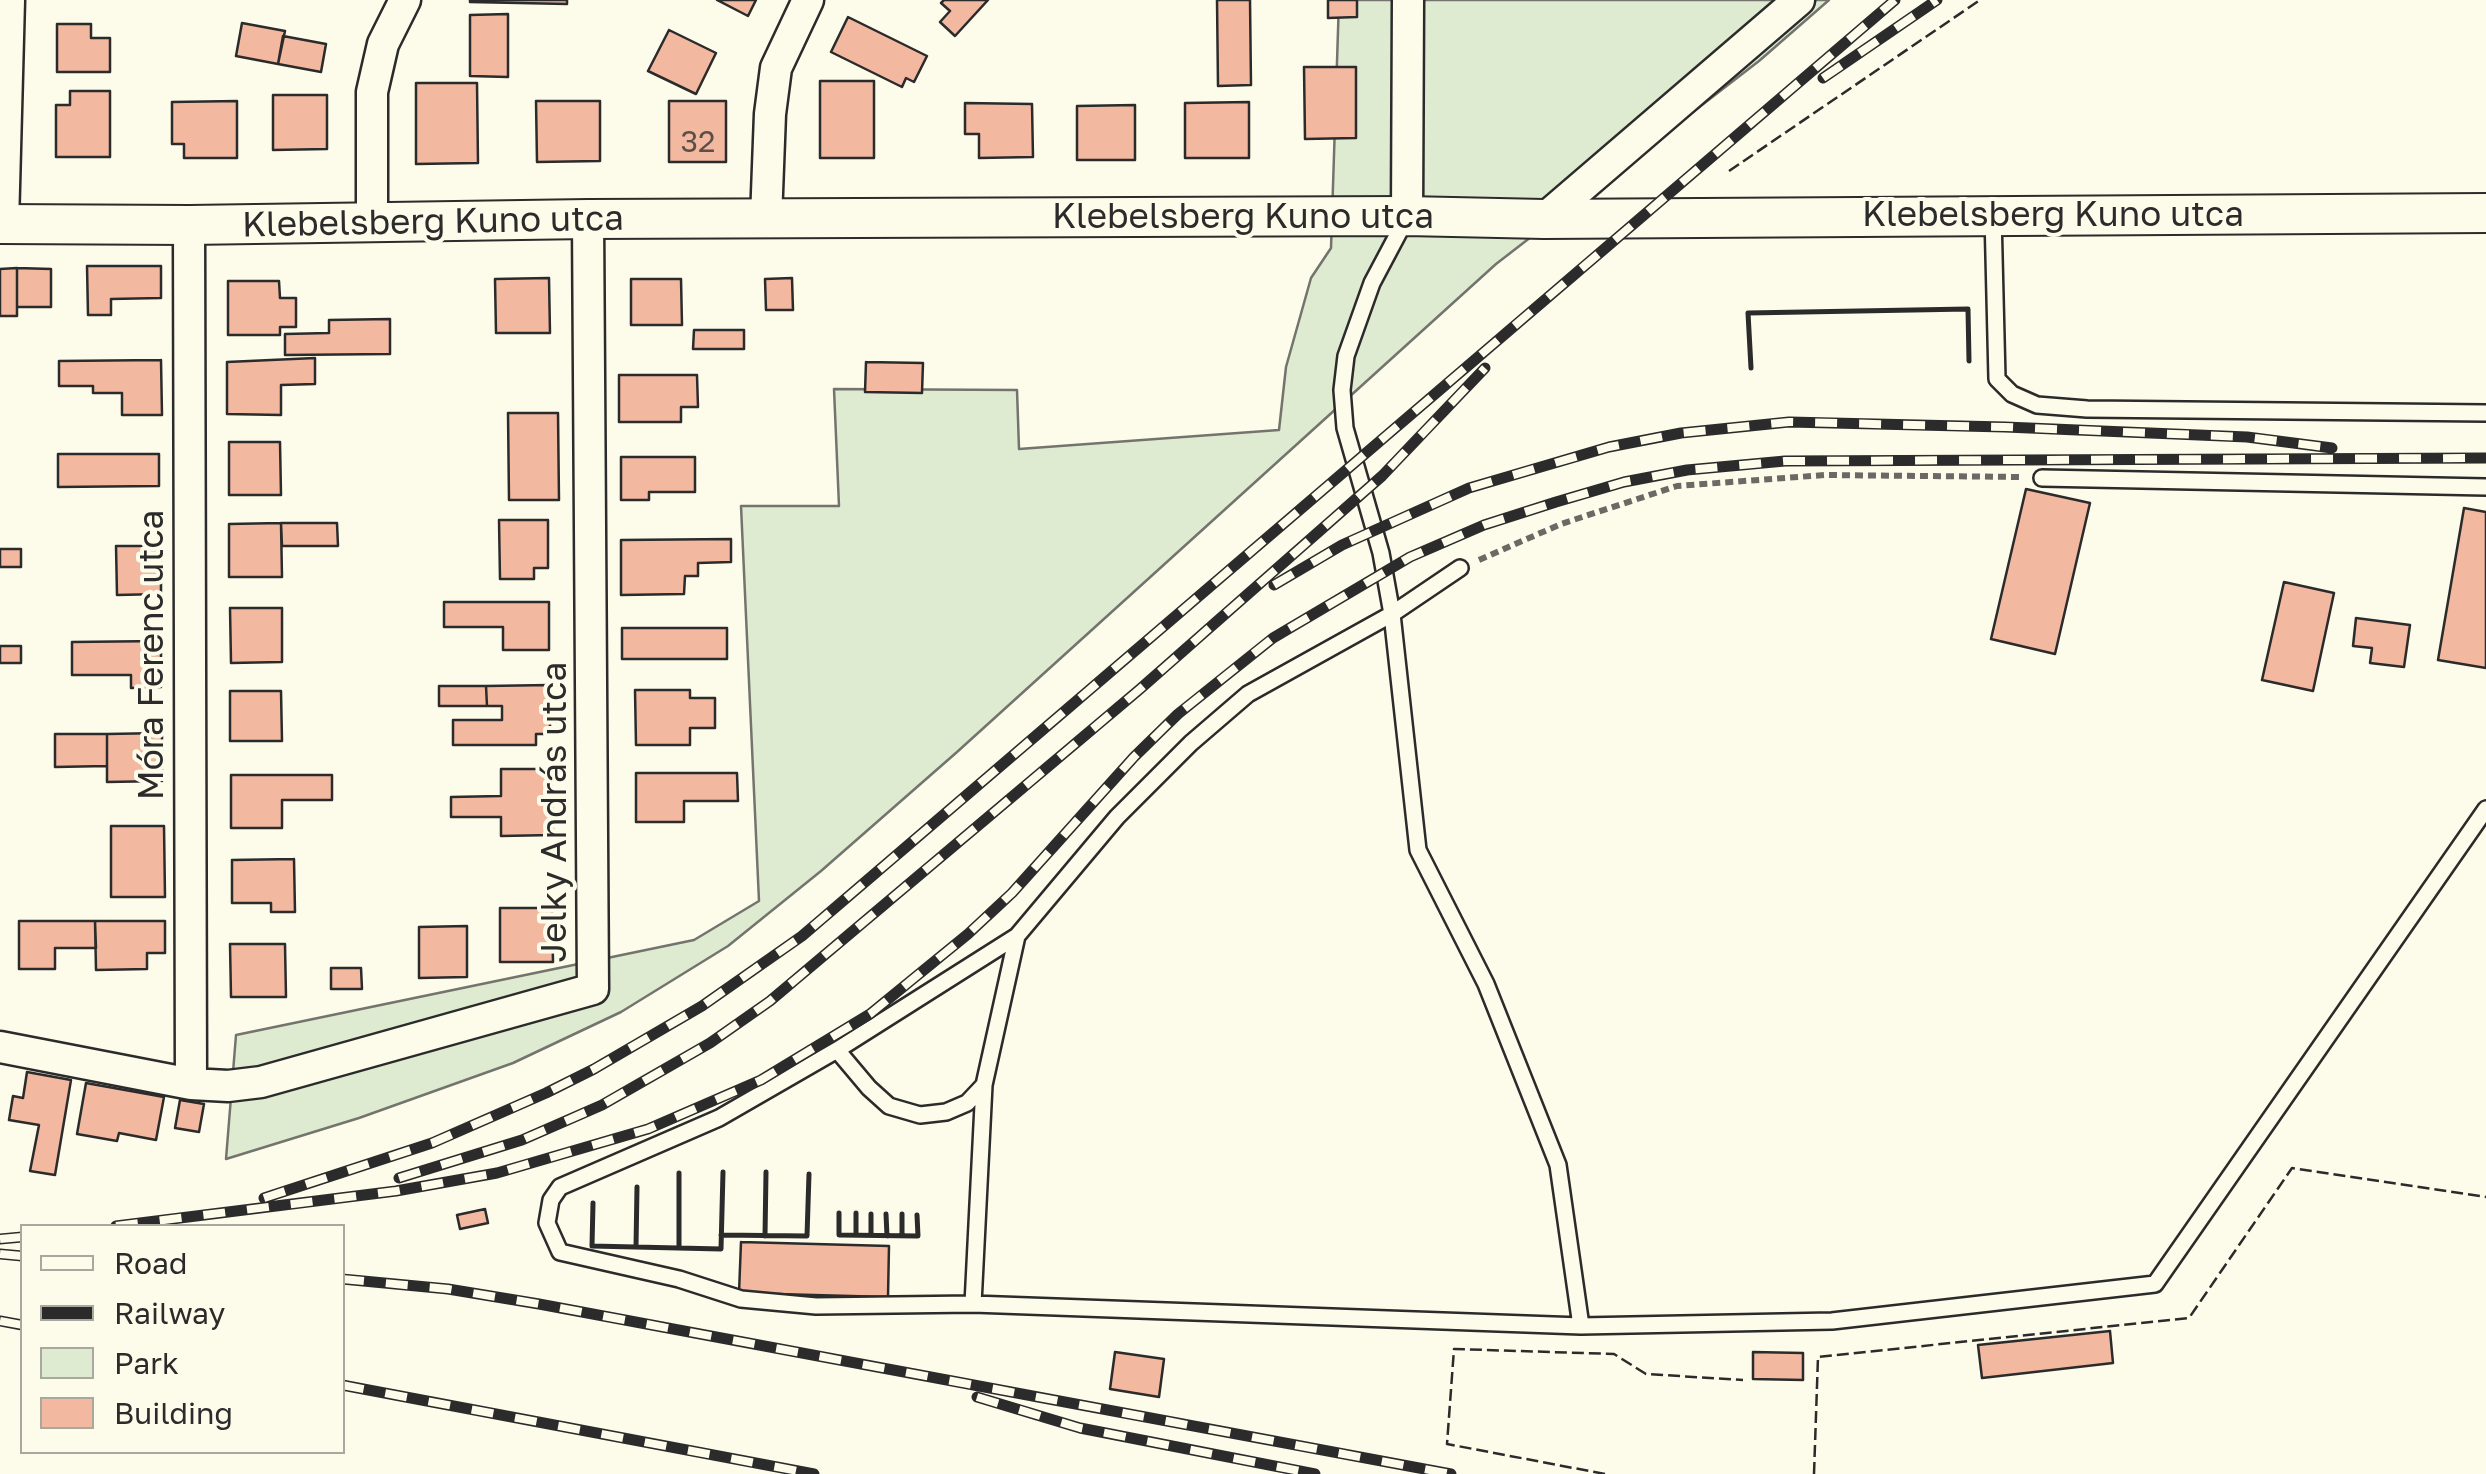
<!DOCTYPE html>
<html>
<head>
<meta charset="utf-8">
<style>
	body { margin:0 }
	#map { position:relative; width:2486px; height:1474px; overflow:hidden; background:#fdfbea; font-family:"Golos Text",sans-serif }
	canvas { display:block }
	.legend { position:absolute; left:20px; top:1224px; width:325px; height:230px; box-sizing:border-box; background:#fdfbea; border:2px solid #a9a89e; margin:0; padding:12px 18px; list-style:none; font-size:30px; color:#2b2b2b }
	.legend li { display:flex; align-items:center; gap:20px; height:50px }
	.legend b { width:50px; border:2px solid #a9a89e }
</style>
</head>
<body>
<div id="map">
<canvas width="2486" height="1474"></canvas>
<ul class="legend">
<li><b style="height:12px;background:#fdfbea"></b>Road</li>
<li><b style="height:12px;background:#2b2b2b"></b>Railway</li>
<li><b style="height:28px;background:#deebd1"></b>Park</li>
<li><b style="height:28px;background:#f2b8a0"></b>Building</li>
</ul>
</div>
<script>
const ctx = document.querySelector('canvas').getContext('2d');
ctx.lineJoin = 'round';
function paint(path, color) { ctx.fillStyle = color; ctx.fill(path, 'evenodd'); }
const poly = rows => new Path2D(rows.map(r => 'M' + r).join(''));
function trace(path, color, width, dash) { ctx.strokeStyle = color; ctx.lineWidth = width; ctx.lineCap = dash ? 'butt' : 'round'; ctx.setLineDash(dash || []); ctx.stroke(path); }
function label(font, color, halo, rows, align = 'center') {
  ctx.font = font + ' "Golos Text",sans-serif'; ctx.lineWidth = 8; ctx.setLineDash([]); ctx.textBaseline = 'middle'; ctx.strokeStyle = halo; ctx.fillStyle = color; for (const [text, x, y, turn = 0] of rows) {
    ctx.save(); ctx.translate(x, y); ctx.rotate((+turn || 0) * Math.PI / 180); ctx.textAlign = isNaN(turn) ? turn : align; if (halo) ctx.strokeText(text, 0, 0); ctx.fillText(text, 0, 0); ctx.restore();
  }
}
const green = poly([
	[1339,0,1829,0,1759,61,1496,264,957,752,821,871,728,946,621,1012,513,1063,359,1118,226,1159,236,1035,694,940,759,901,741,506,839,506,834,389,1017,390,1019,449,1279,430,1286,367,1311,278,1331,248,1339,0]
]);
paint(green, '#deebd1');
trace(green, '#74746e', 2.5);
const building = poly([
	[470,0,567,0,567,4,470,2,470,0],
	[717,0,756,0,748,16,717,0],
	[944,0,988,0,955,36,940,22,950,11,941,3,944,0],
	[1217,0,1250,0,1251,85,1218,86,1217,0],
	[1328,0,1357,0,1357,17,1328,18,1328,0],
	[508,14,508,77,470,76,470,15,508,14],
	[848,17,927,56,914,82,906,78,902,87,831,52,848,17],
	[242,23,285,31,278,64,236,56,242,23],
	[57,24,91,24,91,38,110,38,110,72,57,72,57,24],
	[669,30,716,53,696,94,648,71,669,30],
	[283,36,326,44,321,72,278,64,283,36],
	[1304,67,1356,67,1356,138,1305,139,1304,67],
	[820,81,874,81,874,158,820,158,820,81],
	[416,83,477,83,478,163,416,164,416,83],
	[70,91,110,91,110,157,56,157,56,105,70,105,70,91],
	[273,95,327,95,327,149,273,150,273,95],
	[237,101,237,158,184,158,184,144,172,144,172,102,237,101],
	[536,101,600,101,600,161,537,162,536,101],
	[669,101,726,101,726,162,669,162,669,101],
	[1249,102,1249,158,1185,158,1185,103,1249,102],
	[965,103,1032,104,1033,157,979,158,979,134,965,134,965,103],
	[1135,105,1135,160,1077,160,1077,106,1135,105],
	[87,266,161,266,161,298,111,299,111,315,88,315,87,266],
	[17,268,51,269,51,307,17,307,17,268],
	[17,268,17,316,0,316,0,269,17,268],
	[549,278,550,333,496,333,495,279,549,278],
	[792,278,793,310,766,310,765,279,792,278],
	[631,279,681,279,682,325,631,325,631,279],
	[228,281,279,281,280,298,296,298,296,327,280,327,280,335,228,335,228,281],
	[390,319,390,354,285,355,285,334,329,333,329,320,390,319],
	[694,330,744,330,744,349,693,349,694,330],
	[315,358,315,384,281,385,281,415,227,414,227,362,315,358],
	[161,360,162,415,122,415,122,393,93,393,93,386,59,386,59,361,161,360],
	[866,362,923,363,922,393,865,392,866,362],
	[619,375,697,375,698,407,681,407,681,422,619,422,619,375],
	[508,413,558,413,559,500,509,500,508,413],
	[229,442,280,442,281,495,229,495,229,442],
	[58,454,159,454,159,486,58,487,58,454],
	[621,457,695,457,695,492,649,492,649,500,621,500,621,457],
	[2026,489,2090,503,2055,654,1991,639,2026,489],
	[2464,508,2486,512,2486,668,2438,660,2464,508],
	[499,520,548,520,548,568,534,568,534,579,500,579,499,520],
	[281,523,337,523,338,546,282,546,281,523],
	[281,523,282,577,229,577,229,524,281,523],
	[731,539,731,562,698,563,698,576,685,576,684,594,621,595,621,540,731,539],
	[116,546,161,546,161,594,117,595,116,546],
	[0,549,21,549,21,567,0,567,0,549],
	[2284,582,2334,593,2313,691,2262,680,2284,582],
	[444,602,549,602,549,650,503,650,503,627,444,627,444,602],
	[230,608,282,608,282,662,231,663,230,608],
	[2356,618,2410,625,2404,667,2370,663,2372,648,2353,646,2356,618],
	[622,628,727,628,727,659,622,659,622,628],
	[161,641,161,687,131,688,131,675,72,675,72,642,161,641],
	[0,646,21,646,21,663,0,663,0,646],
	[550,685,550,734,536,734,536,745,453,745,453,720,502,720,502,706,487,706,486,686,550,685],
	[439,686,486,686,487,706,439,706,439,686],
	[635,690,690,690,690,698,715,698,715,728,690,728,690,745,636,745,635,690],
	[230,691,281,691,282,741,230,741,230,691],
	[162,733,162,781,107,782,107,734,162,733],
	[55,734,107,734,107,766,55,767,55,734],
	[501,769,552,769,553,835,501,836,501,817,451,817,451,797,501,796,501,769],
	[636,773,737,773,738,801,684,801,684,822,636,822,636,773],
	[231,775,332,775,332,800,282,800,282,828,231,828,231,775],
	[111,826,164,826,165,897,111,897,111,826],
	[294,859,295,912,271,912,271,903,232,903,232,860,294,859],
	[500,908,552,908,553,962,500,962,500,908],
	[19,921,95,921,96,948,55,948,55,969,19,969,19,921],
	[95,921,165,921,165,953,147,953,147,969,96,970,95,921],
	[467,926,467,977,419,978,419,927,467,926],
	[230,944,285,944,286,997,231,997,230,944],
	[331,968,361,968,362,989,331,989,331,968],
	[27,1072,71,1080,55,1175,30,1171,39,1125,9,1120,13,1096,23,1098,27,1072],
	[86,1083,164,1097,156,1140,119,1133,117,1141,77,1134,86,1083],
	[180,1100,204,1104,199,1132,175,1128,180,1100],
	[485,1209,488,1223,460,1229,457,1215,485,1209],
	[741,1242,889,1246,888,1297,739,1293,741,1242],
	[2110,1331,2113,1363,1982,1378,1978,1345,2110,1331],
	[1115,1352,1164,1359,1159,1397,1110,1389,1115,1352],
	[1753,1352,1803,1353,1803,1380,1753,1379,1753,1352]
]);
paint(building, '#f2b8a0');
trace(building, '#2b2b2b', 2.5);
const service = poly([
	[1993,215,1997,379,2012,394,2037,405,2087,409,2486,413],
	[1407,217,1372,283,1346,356,1342,390,1345,428,1381,553,1392,614,1418,850,1486,984,1558,1165,1581,1326],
	[2042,478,2486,487],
	[1460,568,1392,614,1248,694,1191,743,1117,817,1017,936,837,1050,719,1118,560,1187,551,1200,547,1223,560,1252,679,1279,741,1299,816,1306,973,1304,1581,1326,1832,1321,2155,1284,2486,809],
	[837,1050,869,1088,889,1106,920,1115,946,1112,967,1103,984,1085],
	[973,1304,984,1085,1017,936]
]);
const minor = poly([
	[1407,216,1408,0],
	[766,219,770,114,776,68,808,0],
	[1544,219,1799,0],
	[372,222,372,92,383,44,405,0],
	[3,224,9,0],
	[189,225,191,1084],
	[0,1047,191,1084,228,1086,261,1082,593,989,588,219]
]);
const tertiary = poly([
	[0,224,189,225,588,219,1407,216,1544,219,2486,213]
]);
trace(service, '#2b2b2b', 20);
trace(minor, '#2b2b2b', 35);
trace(tertiary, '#2b2b2b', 42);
trace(poly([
	[1479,560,1561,524,1677,486,1825,475,2023,477]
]), '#6a6964', 6, [8, 5]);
trace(service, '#fdfbea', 15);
trace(minor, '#fdfbea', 30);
trace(tertiary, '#fdfbea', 38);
const rail = poly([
	[1823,78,1937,0],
	[1274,585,1342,545,1469,488,1609,447,1681,433,1789,422,2005,427,2247,437,2332,448],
	[399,1178,522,1140,602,1105,710,1043,770,1001,1140,689,1382,476,1485,368],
	[264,1198,432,1143,546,1093,594,1069,702,1006,802,936,1895,0],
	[116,1226,396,1191,497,1173,648,1129,761,1080,870,1014,968,934,1012,893,1134,757,1178,714,1273,638,1410,557,1484,525,1556,502,1624,482,1687,470,1785,461,2486,458],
	[0,1239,22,1237],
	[0,1254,22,1256],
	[342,1279,448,1289,539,1304,1451,1474],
	[0,1321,22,1325],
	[342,1385,814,1474],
	[977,1397,1080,1428,1315,1474]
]);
trace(rail, '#2b2b2b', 11);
trace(rail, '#fdfbea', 8, [22]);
trace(poly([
	[1729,171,1980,0],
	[1605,1474,1447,1444,1454,1349,1614,1354,1646,1374,1743,1380],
	[1814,1474,1818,1357,2189,1318,2292,1168,2486,1197]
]), '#2b2b2b', 2.5, [12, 5]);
trace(poly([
	[1751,368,1748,313,1968,309,1969,361],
	[593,1203,592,1246,721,1249,723,1172],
	[839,1213,839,1235,918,1236,917,1215],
	[856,1213,856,1235],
	[871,1214,871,1235],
	[886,1214,887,1236],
	[902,1214,902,1236],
	[721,1235,807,1236,809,1174],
	[765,1236,766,1172],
	[636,1247,637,1187],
	[679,1248,679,1173]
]), '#2b2b2b', 5);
label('30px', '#5d4e48', null, [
	["32",698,142]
]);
label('35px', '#2b2b2b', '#fdfbea', [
	["Klebelsberg Kuno utca",2053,215],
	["Klebelsberg Kuno utca",1243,217],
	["Klebelsberg Kuno utca",433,222,-1],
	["Móra Ferenc utca",152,655,-90],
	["Jelky András utca",555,812,-90]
]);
</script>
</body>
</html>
